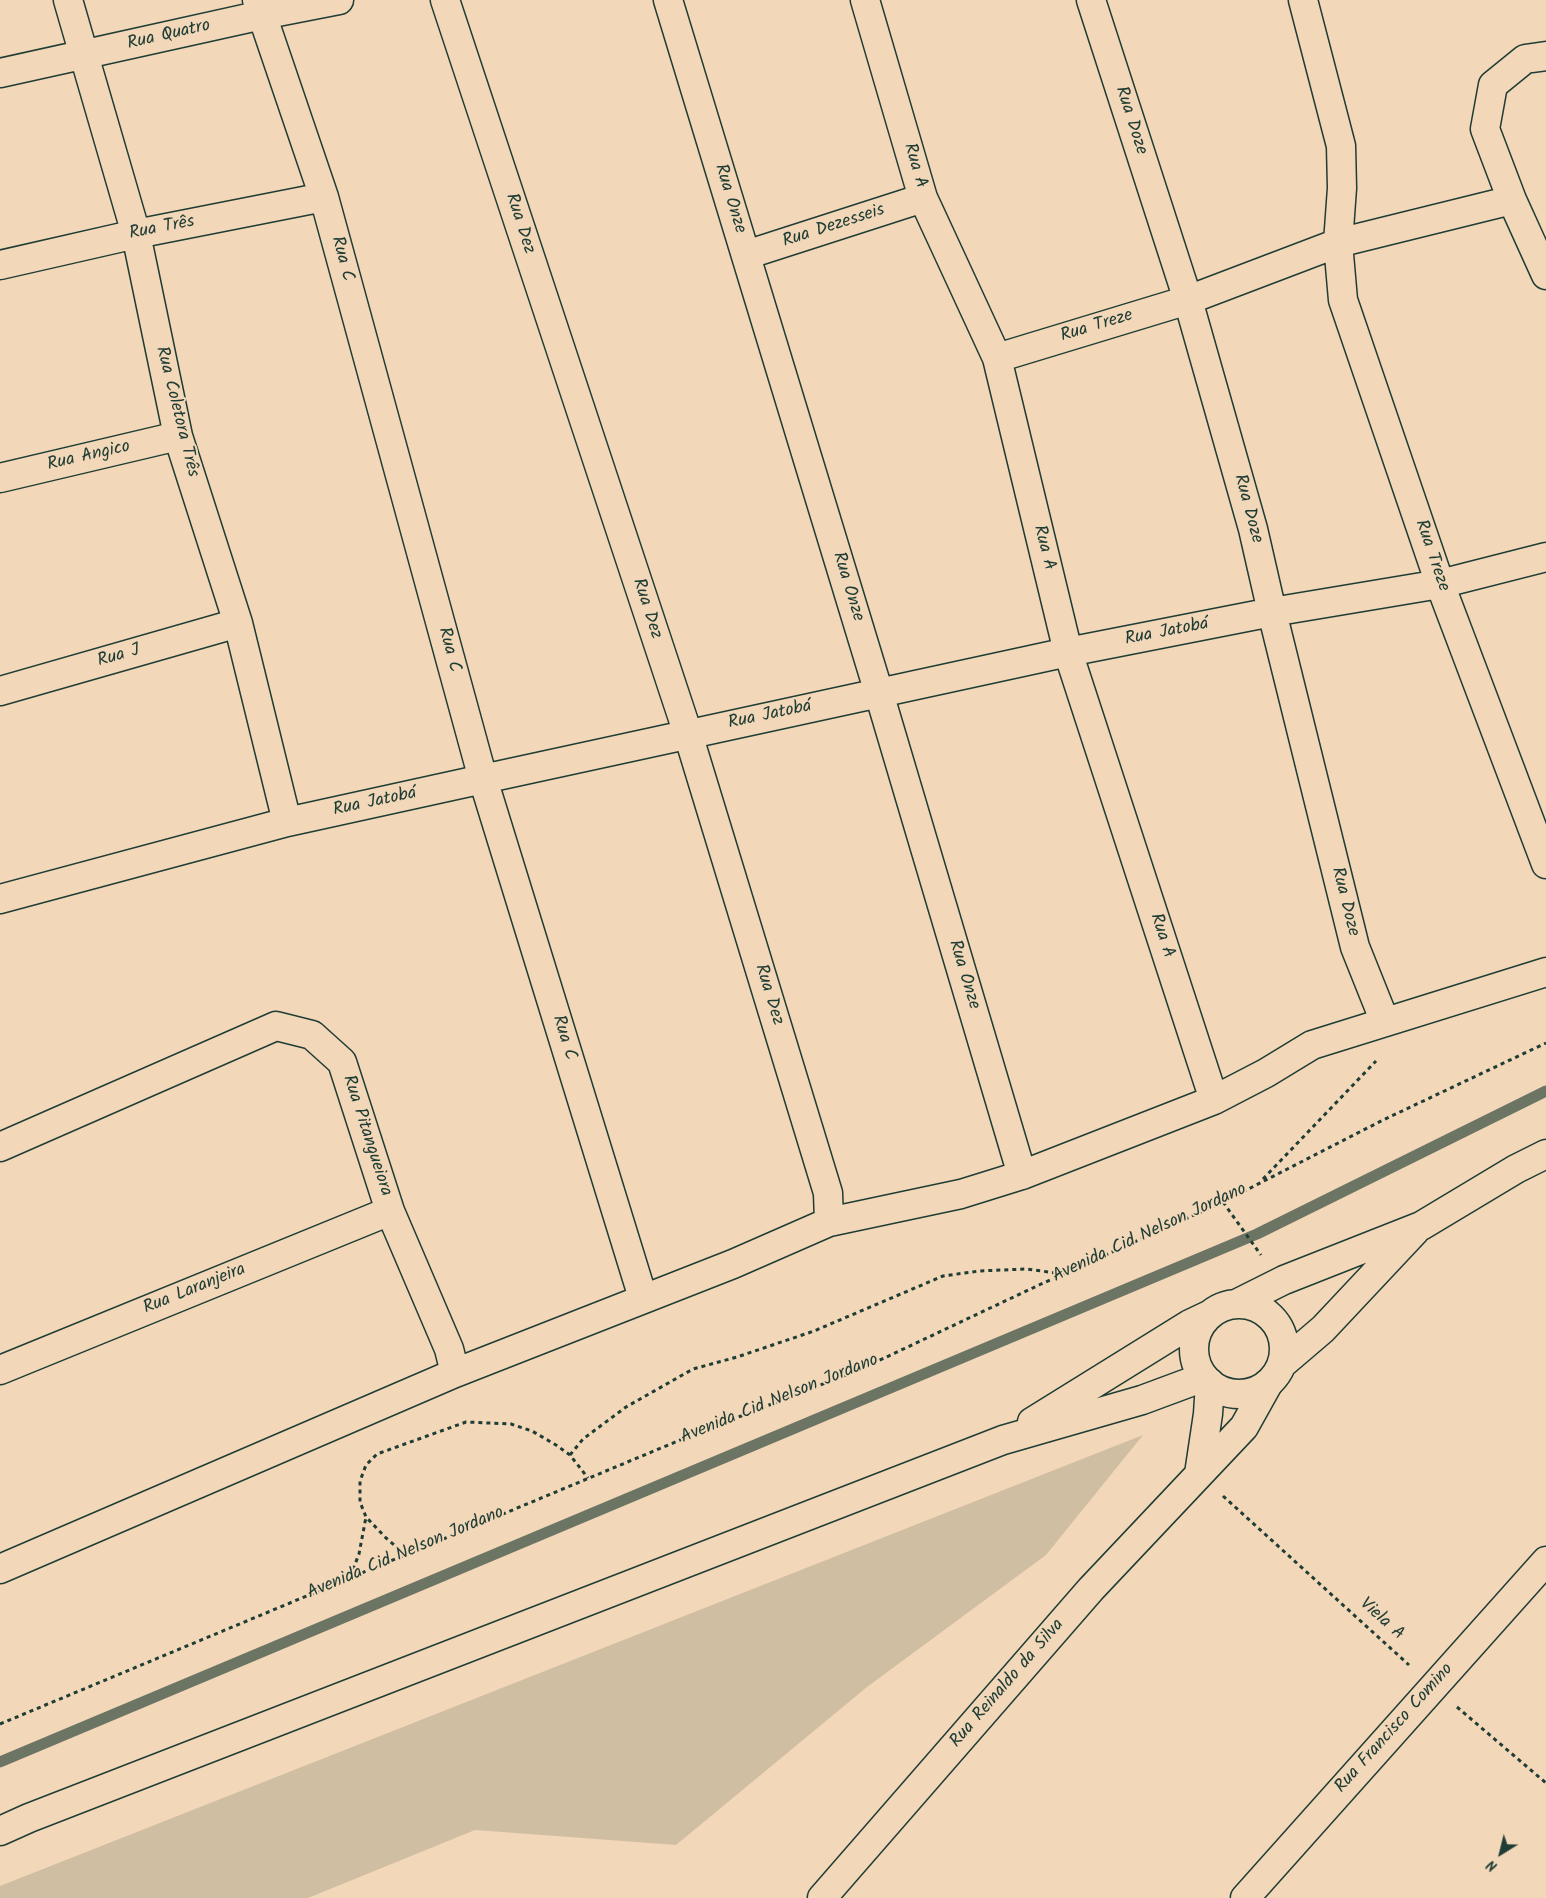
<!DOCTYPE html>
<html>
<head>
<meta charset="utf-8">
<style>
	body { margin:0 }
	#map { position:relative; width:1546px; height:1898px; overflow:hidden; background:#f2d7b9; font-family:Kalam,sans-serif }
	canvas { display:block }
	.north { position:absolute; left:1476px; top:1828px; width:50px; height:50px; -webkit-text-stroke:4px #f2d7b9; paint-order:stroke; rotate:216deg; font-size:14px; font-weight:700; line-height:20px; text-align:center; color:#1f3d34 }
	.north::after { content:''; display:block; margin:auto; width:18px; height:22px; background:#1f3d34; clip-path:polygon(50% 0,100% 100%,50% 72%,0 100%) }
</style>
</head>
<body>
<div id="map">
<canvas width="1546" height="1898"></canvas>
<div class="north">N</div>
</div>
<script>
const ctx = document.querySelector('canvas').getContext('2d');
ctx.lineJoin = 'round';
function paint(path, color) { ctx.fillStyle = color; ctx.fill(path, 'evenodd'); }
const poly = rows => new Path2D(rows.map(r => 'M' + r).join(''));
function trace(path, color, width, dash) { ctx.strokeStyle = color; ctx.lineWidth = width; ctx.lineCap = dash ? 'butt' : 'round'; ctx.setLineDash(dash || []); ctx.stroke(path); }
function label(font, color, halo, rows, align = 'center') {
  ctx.font = font + ' Kalam,sans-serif'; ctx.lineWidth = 4; ctx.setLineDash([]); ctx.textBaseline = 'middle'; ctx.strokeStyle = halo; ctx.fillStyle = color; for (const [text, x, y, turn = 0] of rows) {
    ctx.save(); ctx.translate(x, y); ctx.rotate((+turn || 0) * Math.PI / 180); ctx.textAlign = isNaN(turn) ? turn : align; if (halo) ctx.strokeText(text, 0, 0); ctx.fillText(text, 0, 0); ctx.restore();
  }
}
paint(poly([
	[1143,1435,1046,1555,867,1687,676,1845,475,1830,308,1898,0,1898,0,1886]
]), '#d0bea3');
trace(poly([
	[0,1762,1257,1234,1546,1091]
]), '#6c7564', 11);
const street = poly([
	[68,0,136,234,178,436,238,623,287,822],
	[257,0,324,197,483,779,643,1298],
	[445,0,688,734,828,1193,829,1222],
	[668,0,879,693,1022,1175],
	[865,0,923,198,997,358,1068,652,1214,1100],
	[1091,0,1188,300,1253,529,1272,612,1355,947,1385,1022],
	[1303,0,1341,146,1342,188,1338,243,1343,300,1440,584,1546,864],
	[1546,56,1525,59,1493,85,1485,129,1512,200,1546,275],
	[0,73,262,15,339,0],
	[746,255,923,198],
	[0,265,136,234,324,197],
	[997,358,1188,300,1338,243,1512,200],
	[0,478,178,436],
	[0,691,238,623],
	[0,899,287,822,483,779,1068,652,1272,612,1440,584,1546,557],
	[0,1147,276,1026,312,1035,342,1062,390,1211,449,1349,455,1373,733,1264,829,1222,961,1194,1022,1175,1214,1100,1266,1073,1312,1045,1546,972],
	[0,1370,390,1211],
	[1199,1474,1208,1414,1210,1383],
	[0,1569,455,1373],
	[822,1898,1091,1589,1244,1427,1268,1384],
	[1245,1898,1546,1561]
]);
const secondary = poly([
	[1236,1304,1284,1280,1421,1226,1516,1169,1546,1154],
	'1194 1349a45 45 0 1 1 90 0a45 45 0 1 1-90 0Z',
	[1282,1364,1323,1329,1415,1231],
	[1032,1422,1190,1324,1209,1315],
	[0,1831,29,1818,1003,1440,1142,1400,1204,1377]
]);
trace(street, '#1f3d34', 31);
trace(secondary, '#1f3d34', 31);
trace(poly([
	[1263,1179,1376,1061],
	[1223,1202,1261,1255],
	[570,1455,583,1439,626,1407,693,1369,737,1357,814,1331,943,1276,979,1271,1026,1269,1064,1274],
	[1223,1496,1409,1665],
	[406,1555,386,1538,366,1517,360,1502,360,1481,366,1465,377,1454,466,1422,511,1424,532,1431,556,1445,570,1455,588,1478],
	[350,1577,359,1554,366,1517],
	[1457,1707,1546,1783],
	[0,1724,685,1438,861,1369,1039,1285,1223,1202,1383,1120,1546,1043]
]), '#1f3d34', 3, [4, 4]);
trace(street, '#f2d7b9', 28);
trace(secondary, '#f2d7b9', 28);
label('18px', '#1f3d34', '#f2d7b9', [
	["Rua Quatro",169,36,-13],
	["Rua Doze",1130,121,72],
	["Rua A",914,166,74],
	["Rua Onze",729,199,73],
	["Rua Dez",519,224,72],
	["Rua Dezesseis",834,227,-18],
	["Rua Três",162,229,-11],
	["Rua C",341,259,75],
	["Rua Treze",1097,327,-17],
	["Rua Coletora Três",176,412,76],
	["Rua Angico",89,457,-13],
	["Rua Doze",1247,509,75],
	["Rua A",1043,548,76],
	["Rua Treze",1431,556,71],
	["Rua Onze",847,587,73],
	["Rua Dez",646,609,72],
	["Rua Jatobá",1167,633,-11],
	["Rua C",448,650,75],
	["Rua J",119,657,-16],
	["Rua Jatobá",770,716,-12],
	["Rua Jatobá",375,803,-12],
	["Rua Doze",1344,902,76],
	["Rua A",1161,936,72],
	["Rua Onze",963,975,73],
	["Rua Dez",768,995,73],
	["Rua C",563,1038,73],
	["Rua Pitangueiora",366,1136,72],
	["Avenida Cid Nelson Jordano",1150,1234,-25],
	["Rua Laranjeira",195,1290,-22],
	["Avenida Cid Nelson Jordano",780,1400,-22],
	["Avenida Cid Nelson Jordano",406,1554,-23],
	["Viela A",1381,1620,42],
	["Rua Reinaldo da Silva",1008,1684,-49],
	["Rua Francisco Comino",1395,1729,-48]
]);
</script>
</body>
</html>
